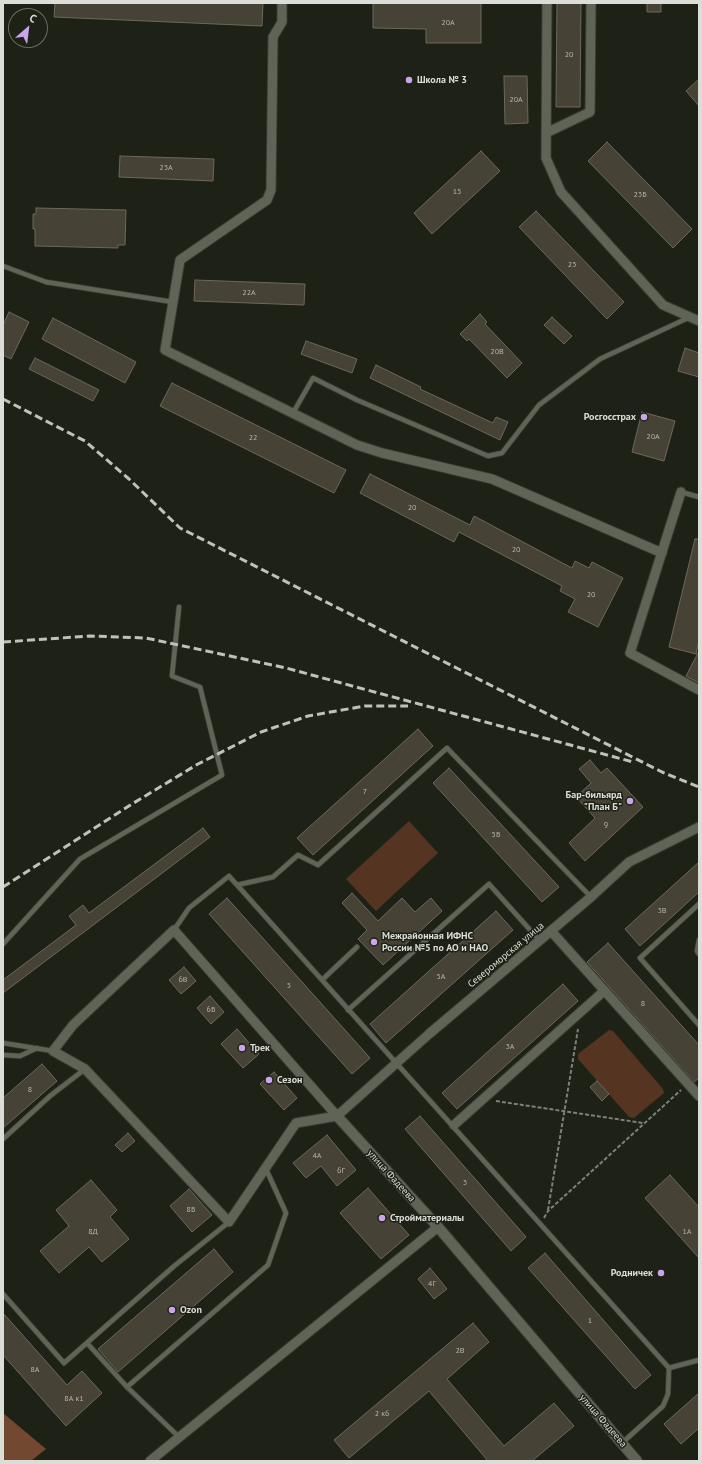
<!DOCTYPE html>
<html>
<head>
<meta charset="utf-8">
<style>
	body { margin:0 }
	#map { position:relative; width:702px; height:1464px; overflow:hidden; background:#1e2116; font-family:"PT Sans",sans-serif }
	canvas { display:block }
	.frame { position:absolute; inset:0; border:4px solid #dbddd6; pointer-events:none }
	.north { position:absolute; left:8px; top:8px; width:40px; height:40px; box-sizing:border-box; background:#1e2116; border:1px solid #6a6c63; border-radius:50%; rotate:28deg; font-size:11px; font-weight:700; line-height:16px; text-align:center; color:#dbddd6 }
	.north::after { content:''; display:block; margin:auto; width:14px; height:18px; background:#c9a5ee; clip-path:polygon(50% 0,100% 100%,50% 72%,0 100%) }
</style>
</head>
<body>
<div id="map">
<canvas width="702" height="1464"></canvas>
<div class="frame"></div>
<div class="north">С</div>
</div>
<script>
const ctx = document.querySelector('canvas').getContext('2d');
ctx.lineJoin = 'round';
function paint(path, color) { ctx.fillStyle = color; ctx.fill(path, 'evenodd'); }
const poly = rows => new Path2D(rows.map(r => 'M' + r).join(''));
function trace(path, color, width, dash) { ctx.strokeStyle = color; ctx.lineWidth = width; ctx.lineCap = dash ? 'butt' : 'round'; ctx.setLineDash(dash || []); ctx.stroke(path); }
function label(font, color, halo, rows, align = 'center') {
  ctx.font = font + ' "PT Sans",sans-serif'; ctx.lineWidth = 3; ctx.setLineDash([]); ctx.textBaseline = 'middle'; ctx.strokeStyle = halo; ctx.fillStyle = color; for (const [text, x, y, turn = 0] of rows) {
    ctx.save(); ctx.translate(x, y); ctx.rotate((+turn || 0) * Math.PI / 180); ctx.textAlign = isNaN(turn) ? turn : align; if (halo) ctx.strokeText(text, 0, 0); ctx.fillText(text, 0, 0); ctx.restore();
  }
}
paint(poly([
	[409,821,438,853,376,911,346,879],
	[609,1030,613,1031,663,1089,664,1093,634,1118,629,1117,578,1059,578,1054]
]), '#553421');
paint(poly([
	[3,1413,46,1449,31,1461,3,1461]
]), '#724830');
const building = poly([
	[55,3,263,3,262,26,54,17,55,3],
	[373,3,481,3,481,43,426,43,426,29,373,28,373,3],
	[557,3,581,3,580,107,556,107,557,3],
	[647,3,661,3,661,12,647,12,647,3],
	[504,76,527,76,528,123,505,124,504,76],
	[699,79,699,106,686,91,699,79],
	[607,142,692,229,673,248,588,161,607,142],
	[481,151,500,171,432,234,414,213,481,151],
	[120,156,214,159,213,181,119,177,120,156],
	[36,208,126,210,125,245,118,245,118,248,35,246,35,229,33,229,33,214,36,214,36,208],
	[536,211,624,302,607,319,519,227,536,211],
	[195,280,305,284,304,305,194,301,195,280],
	[9,312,29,322,11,359,3,355,3,325,9,312],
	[480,314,487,322,485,324,522,363,507,378,469,339,467,341,460,334,480,314],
	[552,317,572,336,564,344,544,325,552,317],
	[53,318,136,362,125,383,42,339,53,318],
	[306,341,357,359,352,373,301,354,306,341],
	[685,348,699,353,699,377,678,371,685,348],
	[35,358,99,390,93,401,29,369,35,358],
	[376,365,421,387,420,389,493,423,496,417,508,422,500,440,370,378,376,365],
	[172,383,346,470,334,493,160,406,172,383],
	[642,412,675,421,664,461,632,452,642,412],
	[370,474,470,525,474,516,572,568,575,561,589,568,592,562,623,578,598,627,568,612,575,599,560,591,562,586,459,532,454,542,360,493,370,474],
	[695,539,699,539,699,640,696,654,669,647,695,539],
	[699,651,699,683,686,676,699,651],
	[418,729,433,746,313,855,297,838,418,729],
	[590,760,601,773,607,768,643,807,585,861,569,843,595,818,576,797,591,783,579,769,590,760],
	[449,768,559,887,542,902,433,783,449,768],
	[203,828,210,837,3,993,3,980,76,925,69,916,83,905,89,913,203,828],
	[699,862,699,892,640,946,625,929,699,862],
	[352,893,378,921,402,898,415,912,431,898,442,911,383,965,358,939,367,930,342,903,352,893],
	[227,898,370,1058,352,1074,209,914,227,898],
	[496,911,513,930,386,1043,370,1024,496,911],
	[608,943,699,1045,699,1078,694,1082,587,962,608,943],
	[184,967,196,981,181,994,169,980,184,967],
	[563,984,578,1001,457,1109,442,1093,563,984],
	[210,996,224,1012,211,1024,197,1008,210,996],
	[237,1029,259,1054,243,1068,221,1044,237,1029],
	[42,1064,57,1081,3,1128,3,1098,42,1064],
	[274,1072,297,1098,284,1110,260,1084,274,1072],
	[597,1081,609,1094,602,1101,590,1087,597,1081],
	[420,1116,526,1237,511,1251,405,1129,420,1116],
	[128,1133,135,1141,122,1152,115,1145,128,1133],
	[327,1135,356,1170,337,1186,321,1166,306,1178,293,1163,327,1135],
	[670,1175,699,1207,699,1258,645,1198,670,1175],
	[91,1180,117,1210,110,1217,129,1239,102,1262,89,1247,59,1273,40,1251,69,1226,56,1210,91,1180],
	[368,1188,409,1235,381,1259,340,1213,368,1188],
	[189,1189,212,1215,192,1232,170,1206,189,1189],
	[214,1249,233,1272,118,1372,98,1349,214,1249],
	[545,1253,651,1375,635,1389,528,1268,545,1253],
	[430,1268,447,1289,434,1299,418,1279,430,1268],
	[3,1313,67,1385,82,1371,102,1393,66,1426,3,1355,3,1313],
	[473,1323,489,1342,447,1379,504,1446,554,1403,574,1426,532,1461,488,1461,429,1391,349,1458,334,1440,473,1323],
	[699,1393,699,1428,681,1444,664,1424,699,1393]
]);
paint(building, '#474236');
trace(building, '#6e685c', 1);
const lane = poly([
	[3,266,46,282,173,302],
	[293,413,313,378,357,400,488,456,502,453,539,405,600,359,690,317],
	[681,492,699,497],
	[237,885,273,877,298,855,318,865,447,748,591,897],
	[699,904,640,958,699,1025],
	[174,930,189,908,229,876,669,1368,699,1360],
	[699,940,697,951,699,954],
	[3,944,80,859,222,775,200,687,172,676,179,607],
	[322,980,357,947],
	[348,1010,489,884,540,941],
	[3,1043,53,1051],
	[3,1055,20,1056,37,1048],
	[3,1139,50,1096,85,1069],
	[3,1294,64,1363,173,1267,229,1222],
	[87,1343,127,1387,179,1437],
	[127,1387,268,1265,286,1213,266,1169],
	[622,1443,663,1406,668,1394,669,1368]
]);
const street = poly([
	[282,3,282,22,273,37,271,190,267,200,180,260,165,350,357,445,382,453,492,479,662,553],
	[547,3,546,158,561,192,663,305,699,321],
	[546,133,590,112,591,3],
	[681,492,630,653,699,690],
	[174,930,337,1116,296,1123,229,1222,85,1069,53,1051,73,1025,174,930],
	[551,931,699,1096],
	[337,1116,429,1034,591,897,629,862,699,827],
	[454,1125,604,991],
	[150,1461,438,1227]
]);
const secondary = poly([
	[337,1116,438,1227,637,1461]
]);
trace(lane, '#3b3d36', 6);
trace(street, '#3b3d36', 11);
trace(secondary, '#3b3d36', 12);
trace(poly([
	[496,1101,643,1123],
	[548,1210,578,1029],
	[544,1218,548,1211,681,1090]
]), '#7e8178', 2, [4, 2]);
trace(lane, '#606457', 4.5);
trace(street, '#606457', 9);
trace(secondary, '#606457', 10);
trace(poly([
	[3,399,85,441,129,479,180,528,662,772,699,787],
	[3,642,90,636,146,638,286,668,633,762],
	[3,887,132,804,198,764,261,732,308,716,365,706,408,706]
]), '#c0c2ba', 3, [8, 4]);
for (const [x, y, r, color] of [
	[409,80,4,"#c9a5ee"],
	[644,417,4,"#c9a5ee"],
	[630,801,4,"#c9a5ee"],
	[374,942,4,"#c9a5ee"],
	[242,1048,4,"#c9a5ee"],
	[269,1080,4,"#c9a5ee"],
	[382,1218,4,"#c9a5ee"],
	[661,1273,4,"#c9a5ee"],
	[172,1310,4,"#c9a5ee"]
]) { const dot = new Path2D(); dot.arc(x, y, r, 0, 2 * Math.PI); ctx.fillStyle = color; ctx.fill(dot); trace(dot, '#1e2116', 1.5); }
label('8px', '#b6b6ae', null, [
	["20А",448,23],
	["20",569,55],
	["20А",516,100],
	["23А",166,168],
	["15",457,192],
	["23Б",640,195],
	["23",572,265],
	["22А",249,293],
	["20В",497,352],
	["20А",653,437],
	["22",253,438],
	["20",412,508],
	["20",516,550],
	["20",591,595],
	["7",365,792],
	["9",606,825],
	["5Б",496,835],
	["3В",662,911],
	["5А",441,977],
	["6В",183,980],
	["5",289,986],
	["8",643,1004],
	["6Б",211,1010],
	["3А",510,1047],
	["8",30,1090],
	["4А",317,1156],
	["6Г",341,1171],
	["3",465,1183],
	["8Б",191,1210],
	["8Д",93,1232],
	["1А",687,1232],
	["4Г",432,1284],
	["1",590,1321],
	["2В",460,1351],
	["8А",35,1370],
	["8А к1",74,1399],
	["2 к6",382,1414]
]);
label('bold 10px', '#dbddd6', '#1e2116', [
	["Школа № 3",417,80],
	["Росгосстрах",636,417,"right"],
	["Бар-бильярд",622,795,"right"],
	["\"План Б\"",622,807,"right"],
	["Межрайонная ИФНС",382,936],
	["России №5 по АО и НАО",382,948],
	["Трек",250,1048],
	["Сезон",277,1080],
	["Стройматериалы",390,1218],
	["Родничек",653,1273,"right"],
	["Ozon",180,1310]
], 'left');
label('10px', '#dbddd6', '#1e2116', [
	["Североморская улица",506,955,-40],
	["улица Фадеева",391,1176,48],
	["улица Фадеева",603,1421,49]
]);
</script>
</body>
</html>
